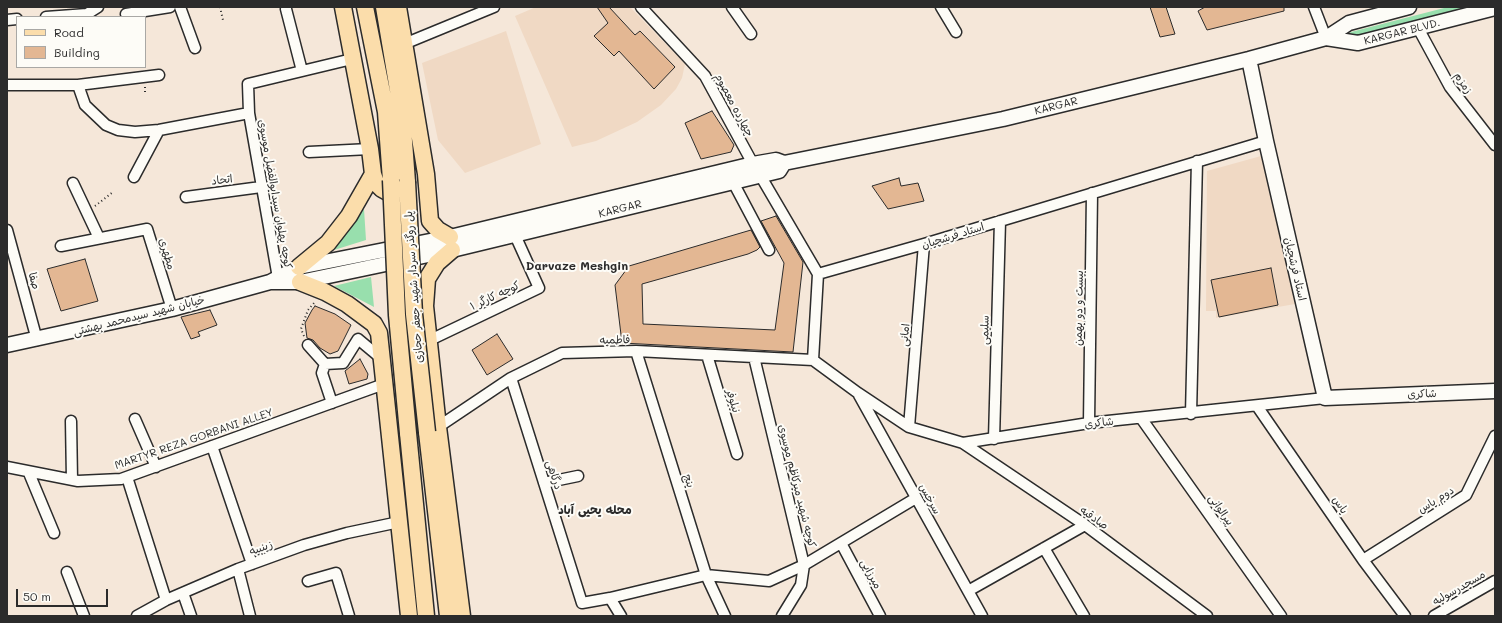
<!DOCTYPE html>
<html>
<head>
<meta charset="utf-8">
<style>
	body { margin:0 }
	#map { position:relative; width:1502px; height:623px; overflow:hidden; background:#f5e7d9; font-family:Mali,sans-serif }
	canvas { display:block }
	.frame { position:absolute; inset:0; border:8px solid #2b2b2b; pointer-events:none }
	.legend { position:absolute; left:16px; top:16px; width:130px; height:52px; box-sizing:border-box; background:#fdfcf7; border:1px solid #a9a8a5; margin:0; padding:5px 7px; list-style:none; font-size:12px; color:#2b2b2b }
	.legend li { display:flex; align-items:center; gap:8px; height:20px }
	.legend b { width:20px; border:1px solid #a9a8a5 }
	.scale { position:absolute; left:16px; top:589px; width:92px; height:18px; box-sizing:border-box; border:2px solid #2b2b2b; border-top:0; padding-left:5px; font-size:12px; line-height:14px; white-space:nowrap; color:#2b2b2b; -webkit-text-stroke:3px #fdfcf7; paint-order:stroke }
</style>
</head>
<body>
<div id="map">
<canvas width="1502" height="623"></canvas>
<div class="frame"></div>
<ul class="legend">
<li><b style="height:5px;background:#fbddab"></b>Road</li>
<li><b style="height:11px;background:#e3b793"></b>Building</li>
</ul>
<div class="scale">50 m</div>
</div>
<script>
const ctx = document.querySelector('canvas').getContext('2d');
ctx.lineJoin = 'round';
function paint(path, color) { ctx.fillStyle = color; ctx.fill(path, 'evenodd'); }
const poly = rows => new Path2D(rows.map(r => 'M' + r).join(''));
function trace(path, color, width, dash) { ctx.strokeStyle = color; ctx.lineWidth = width; ctx.lineCap = dash ? 'butt' : 'round'; ctx.setLineDash(dash || []); ctx.stroke(path); }
function label(font, color, halo, rows, align = 'center') {
  ctx.font = font + ' Mali,"Playpen Sans Arabic",sans-serif'; ctx.lineWidth = 4; ctx.setLineDash([]); ctx.textBaseline = 'middle'; ctx.strokeStyle = halo; ctx.fillStyle = color; for (const [text, x, y, turn = 0] of rows) {
    ctx.save(); ctx.translate(x, y); ctx.rotate((+turn || 0) * Math.PI / 180); ctx.textAlign = isNaN(turn) ? turn : align; if (halo) ctx.strokeText(text, 0, 0); ctx.fillText(text, 0, 0); ctx.restore();
  }
}
paint(poly([
	[536,7,630,7,685,64,682,78,676,89,661,105,637,122,596,141,572,147,515,16],
	[506,31,541,144,465,173,438,140,422,63],
	[1261,156,1295,304,1216,318,1216,311,1206,311,1207,171]
]), '#f0d9c4');
paint(poly([
	[1448,7,1478,7,1353,39,1344,36,1351,32],
	[364,209,366,240,334,250],
	[371,277,374,307,334,286]
]), '#98dfad');
const building = poly([
	[597,7,609,7,635,35,640,31,675,67,654,89,619,51,614,56,594,36,608,23,597,7],
	[1150,7,1166,7,1175,34,1160,37,1150,7],
	[1205,7,1284,7,1284,11,1207,30,1198,11,1205,7],
	[712,111,734,145,731,152,701,159,685,123,712,111],
	[899,178,901,186,918,183,924,201,888,209,872,186,899,178],
	[776,216,803,262,793,352,622,343,615,285,629,266,751,230,760,247,757,250,748,254,642,284,643,324,775,330,784,263,761,221,776,216],
	[85,259,98,301,61,311,47,269,85,259],
	[1271,268,1278,305,1219,317,1211,280,1271,268],
	[315,306,335,314,351,325,338,351,330,354,320,348,313,340,307,338,305,323,312,310,315,306],
	[210,310,217,325,198,332,200,336,191,339,181,317,210,310],
	[497,334,513,359,487,375,472,350,497,334],
	[360,359,368,374,367,379,349,384,345,371,360,359]
]);
paint(building, '#e3b793');
trace(building, '#2b2b2b', 1);
const street = poly([
	[180,7,195,48],
	[641,7,705,76,753,164],
	[732,7,751,34],
	[941,7,956,32],
	[1314,7,1326,38],
	[286,9,302,71],
	[126,14,170,7],
	[46,17,87,14,98,7],
	[7,20,17,19],
	[1418,28,1450,87,1495,145],
	[404,44,494,7],
	[7,85,78,85,85,105,106,125,118,130,135,132,159,130,249,113,278,278],
	[78,85,159,75],
	[249,113,248,84,352,59],
	[309,152,370,149],
	[760,175,818,274],
	[134,177,159,130],
	[733,182,769,250],
	[73,183,99,238],
	[186,197,261,187],
	[7,230,37,340],
	[61,246,147,229,172,309],
	[818,274,813,360,858,393,909,427,963,443,1089,423,1325,398],
	[818,274,924,244,1266,141],
	[428,341,539,288,515,235],
	[308,345,325,364,322,373,332,403],
	[636,351,706,575,725,616],
	[707,355,737,454],
	[754,357,804,565,801,585,782,616],
	[325,364,343,363,358,339,382,359],
	[511,378,582,603,610,598,706,575,769,581,804,565,916,498],
	[859,395,982,616],
	[1257,406,1363,560,1405,616],
	[1191,414,1197,161],
	[1141,418,1281,616],
	[135,419,156,467],
	[71,421,72,480],
	[1089,423,1092,193],
	[438,427,511,378,562,353,636,351,813,360],
	[909,427,924,244],
	[994,439,1000,221],
	[963,443,1085,525,1207,616],
	[212,446,252,564],
	[7,467,78,481,121,479,384,384],
	[29,473,54,533],
	[127,477,166,600],
	[544,483,578,476],
	[841,543,880,616],
	[1044,548,1084,616],
	[1363,560,1466,495,1495,436],
	[238,569,250,616],
	[67,572,84,616],
	[308,581,336,573,349,616],
	[968,591,1085,525],
	[183,593,191,616],
	[610,598,621,616],
	[137,616,166,600,238,569,304,545,347,533,399,522],
	[1434,616,1495,581]
]);
const secondary = poly([
	[1326,38,1358,43,1495,8],
	[1249,59,1266,141,1325,398,1495,391],
	[272,282,300,282,452,250,779,171,784,163],
	[7,345,172,309,270,282,299,267,450,237,753,164,776,160,784,163,1003,119,1249,59,1326,38,1349,23,1409,7]
]);
const primary = poly([
	[365,7,386,112,391,180],
	[384,7,402,114,407,182],
	[398,7,426,174,430,221,438,230,450,237],
	[373,174,376,183,382,189,391,194,403,194],
	[452,250,437,263,427,279,425,306,438,427,462,616],
	[299,267,328,243,349,216,373,174,370,149,343,7],
	[300,282,325,292,347,304,374,324,379,333,409,616],
	[427,432,448,616],
	[408,433,426,616]
]);
trace(street, '#2b2b2b', 13);
trace(secondary, '#2b2b2b', 17);
trace(primary, '#2b2b2b', 19);
trace(poly([
	[220,7,223,20],
	[145,87,145,92],
	[95,206,113,192],
	[304,336,301,329,308,310,314,303]
]), '#2b2b2b', 2, [1, 3]);
trace(street, '#fdfcf7', 10);
trace(secondary, '#fdfcf7', 14);
trace(primary, '#fbddab', 16);
const primaryBridge = poly([
	[391,180,397,315,408,433],
	[407,182,414,314,427,432]
]);
trace(primaryBridge, '#2b2b2b', 19, []);
trace(primaryBridge, '#fbddab', 16);
label('11px', '#2b2b2b', '#fdfcf7', [
	["KARGAR BLVD.",1402,32,-14],
	["زمزم",1463,83,56],
	["چهارده معصوم",734,105,62],
	["KARGAR",1056,106,-14],
	["اتحاد",222,180,-7],
	["کوچه پهلوان سیدابوالفضل موسوی",275,194,80],
	["KARGAR",620,209,-14],
	["استاد فرشچیان",953,236,-17],
	["مطهری",167,254,73],
	["استاد فرشچیان",1295,269,77],
	["صفا",34,281,75],
	["پل روگذر سردار شهید جعفر حجازی",414,287,-94],
	["کوچه کارگر ۱",495,296,-25],
	["بیست و دو بهمن",1079,308,-89],
	["خیابان شهید سیدمحمد بهشتی",139,316,-14],
	["سلیمی",985,330,-88],
	["امانی",905,335,-85],
	["فاطمیه",615,340,-1],
	["شاکری",1422,394,-2],
	["نیلوفر",733,401,73],
	["شاکری",1099,423,-7],
	["MARTYR REZA GORBANI ALLEY",194,439,-19],
	["درگاهی",554,475,72],
	["ینج",689,481,73],
	["کوچه شهید میرکاظم موسوی",797,486,76],
	["سرخس",930,499,61],
	["دوم یاس",1436,500,-32],
	["یاس",1340,505,55],
	["پیرالوانی",1221,510,55],
	["صادقیه",1094,518,35],
	["زینبیه",261,548,-20],
	["میرزایی",871,574,62],
	["مسجدرسولیه",1459,588,-30]
]);
label('bold 12px', '#2b2b2b', '#fdfcf7', [
	["Darvaze Meshgin",577,266],
	["محله یحیی آباد",595,510]
]);
</script>
</body>
</html>
